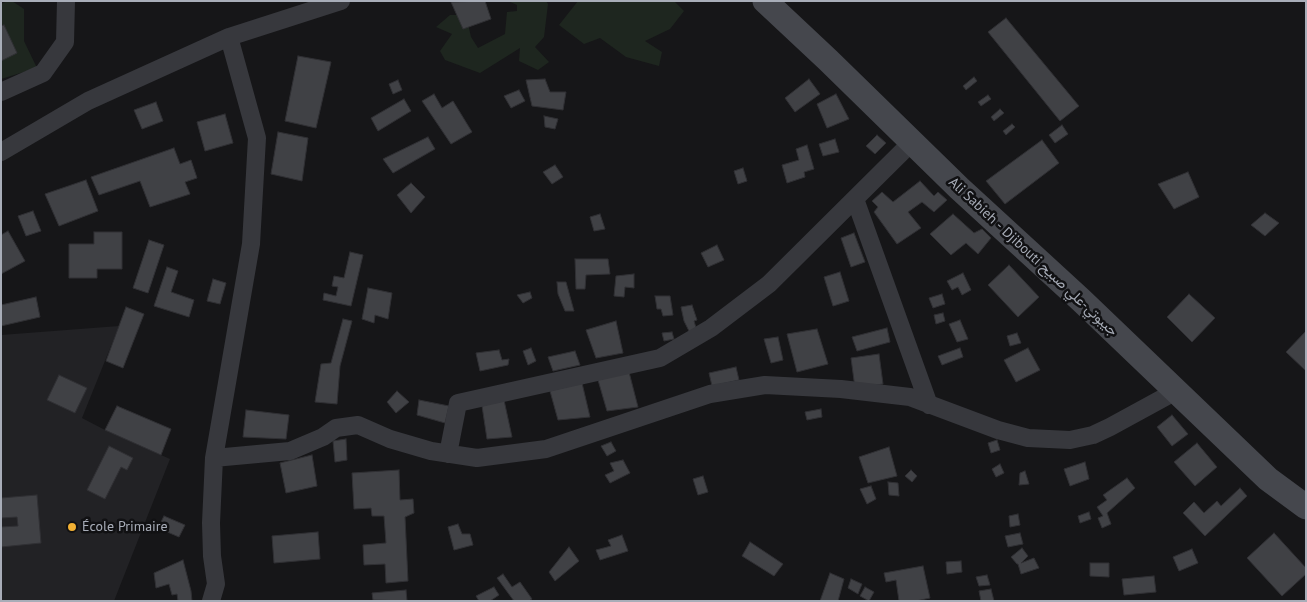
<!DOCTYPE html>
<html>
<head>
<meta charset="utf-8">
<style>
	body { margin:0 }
	#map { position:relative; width:1307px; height:602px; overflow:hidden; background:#161618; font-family:"PT Sans",sans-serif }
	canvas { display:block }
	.frame { position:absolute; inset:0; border:2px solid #a8adb8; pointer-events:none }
</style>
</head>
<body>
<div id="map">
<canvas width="1307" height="602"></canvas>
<div class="frame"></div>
</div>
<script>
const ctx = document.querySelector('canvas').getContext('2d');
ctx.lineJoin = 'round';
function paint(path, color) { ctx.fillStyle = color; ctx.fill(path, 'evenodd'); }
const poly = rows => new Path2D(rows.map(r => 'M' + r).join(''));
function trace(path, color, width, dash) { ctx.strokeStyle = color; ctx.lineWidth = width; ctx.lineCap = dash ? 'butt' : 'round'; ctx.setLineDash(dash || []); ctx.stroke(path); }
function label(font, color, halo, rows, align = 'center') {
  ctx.font = font + ' "PT Sans",Vazirmatn,sans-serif'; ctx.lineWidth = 5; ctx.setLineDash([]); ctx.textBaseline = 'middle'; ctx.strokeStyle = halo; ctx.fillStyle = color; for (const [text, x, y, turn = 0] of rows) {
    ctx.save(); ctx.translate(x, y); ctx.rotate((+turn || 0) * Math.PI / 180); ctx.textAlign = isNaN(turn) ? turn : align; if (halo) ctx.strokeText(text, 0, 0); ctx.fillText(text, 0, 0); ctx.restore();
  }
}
paint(poly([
	[119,326,82,418,105,430,170,459,114,601,1,601,1,335]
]), '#222225');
paint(poly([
	[8,1,12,1,24,9,24,41,37,68,1,79,1,4],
	[508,1,546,1,548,4,544,37,535,47,549,62,538,70,519,61,520,48,480,73,445,60,440,51,452,34,436,27,450,15,466,15,471,37,478,48,505,34,507,12,517,11,517,5],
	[578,1,674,1,684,11,670,29,645,41,662,52,659,66,626,57,600,38,584,44,559,25]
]), '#1e261f');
const building = poly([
	[485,1,491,19,463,29,451,2,485,1],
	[1006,18,1079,106,1060,121,988,32,1006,18],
	[4,25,17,53,1,61,1,26,4,25],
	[298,56,331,62,316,128,285,121,298,56],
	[974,77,977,81,966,90,963,86,974,77],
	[545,79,550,92,566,92,563,110,532,106,526,80,545,79],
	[809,79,820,94,795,112,785,98,809,79],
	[398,80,402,90,393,94,389,84,398,80],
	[519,90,525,101,511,108,504,96,519,90],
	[434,94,442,108,453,101,472,132,451,144,422,101,434,94],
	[836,94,849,119,827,128,817,104,836,94],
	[988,95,991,99,981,106,978,102,988,95],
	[404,99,411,111,378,131,371,118,404,99],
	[156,102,163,121,142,129,134,110,156,102],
	[1000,109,1004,113,994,121,991,117,1000,109],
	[225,114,233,143,205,151,197,122,225,114],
	[544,116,558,119,555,129,545,127,544,116],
	[1012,124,1015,127,1006,135,1003,131,1012,124],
	[1062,125,1068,134,1055,143,1049,135,1062,125],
	[278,132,308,138,302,181,271,174,278,132],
	[877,135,886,143,875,154,866,146,877,135],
	[428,137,435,149,393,173,383,159,428,137],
	[835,139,839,152,823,156,819,144,835,139],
	[1042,140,1059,163,1005,204,986,181,1042,140],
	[807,145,814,169,804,172,805,177,787,183,782,165,799,160,796,149,807,145],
	[174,148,180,164,191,160,197,178,185,182,190,194,150,207,140,181,99,195,91,177,174,148],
	[555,165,563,177,552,184,543,172,555,165],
	[743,168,747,181,738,184,734,171,743,168],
	[1188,172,1199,197,1174,209,1158,184,1188,172],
	[86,180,98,211,59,226,45,194,86,180],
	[920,181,934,196,938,192,947,200,934,212,922,202,908,212,921,228,897,244,874,212,878,207,872,201,882,192,893,202,920,181],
	[411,183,425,197,411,213,397,195,411,183],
	[33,211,41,231,26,236,18,216,33,211],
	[1265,213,1279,223,1265,236,1251,225,1265,213],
	[600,214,605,229,594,231,590,217,600,214],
	[953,214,974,233,982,229,991,238,978,254,966,243,951,255,930,234,953,214],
	[8,231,25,261,1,274,1,235,8,231],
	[94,232,122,232,122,269,97,269,97,278,69,278,69,244,94,244,94,232],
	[854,233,865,262,851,267,841,238,854,233],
	[149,240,164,245,148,293,133,288,149,240],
	[717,245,724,260,708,267,701,253,717,245],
	[350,252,363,255,351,306,323,300,324,293,336,296,338,287,332,286,334,276,344,278,350,252],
	[575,259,608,259,610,274,586,275,585,289,576,289,575,259],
	[1009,265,1039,297,1018,317,988,285,1009,265],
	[167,267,178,271,171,292,194,300,189,317,154,306,167,267],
	[840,272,849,301,833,306,824,277,840,272],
	[963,273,971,290,962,295,958,287,952,290,947,281,963,273],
	[634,274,634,288,625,287,624,297,614,296,616,276,634,274],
	[213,279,226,283,220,304,207,301,213,279],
	[557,282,566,282,574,311,565,311,558,294,557,282],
	[368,288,392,293,388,319,375,315,374,323,362,319,368,288],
	[530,292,532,298,523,303,517,295,530,292],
	[942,294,945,304,933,308,929,298,942,294],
	[1189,294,1215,318,1192,342,1167,317,1189,294],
	[655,296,670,296,673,315,663,316,661,309,657,309,655,296],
	[36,297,40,317,1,326,1,305,36,297],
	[692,305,697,320,694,321,697,331,691,335,684,321,681,307,692,305],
	[126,307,144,314,123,368,106,361,126,307],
	[943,313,945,321,936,324,934,315,943,313],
	[343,319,352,321,340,366,337,404,315,402,321,364,331,363,343,319],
	[960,320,968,339,957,342,949,324,960,320],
	[616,321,623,353,596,358,586,330,616,321],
	[887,328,890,342,857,351,852,337,887,328],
	[817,329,828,364,797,372,787,334,817,329],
	[1306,331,1306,371,1286,352,1306,331],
	[672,332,674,339,664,341,662,333,672,332],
	[1017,333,1021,343,1010,346,1007,336,1017,333],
	[778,337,783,360,771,363,764,339,778,337],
	[531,348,536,361,528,365,523,351,531,348],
	[960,348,963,357,942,365,938,356,960,348],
	[1028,348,1040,370,1016,382,1004,360,1028,348],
	[499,350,502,360,509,359,508,365,480,371,476,353,499,350],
	[575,351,580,365,553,371,548,357,575,351],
	[879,354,883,384,855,388,851,358,879,354],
	[736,367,739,380,712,386,709,373,736,367],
	[629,372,638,407,607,411,598,380,629,372],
	[59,375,87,388,75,413,47,400,59,375],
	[582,383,590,417,558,420,550,391,582,383],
	[397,391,409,402,396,413,387,402,397,391],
	[419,400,449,406,445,423,417,415,419,400],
	[504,400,512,437,487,439,482,406,504,400],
	[117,406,171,429,161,455,105,430,117,406],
	[821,409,822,417,807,420,805,412,821,409],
	[246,410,289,415,286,439,243,437,246,410],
	[1172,415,1188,434,1172,446,1157,427,1172,415],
	[346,439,347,460,335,462,333,441,346,439],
	[997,440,1000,450,991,453,988,443,997,440],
	[611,442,616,451,607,456,601,446,611,442],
	[1197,443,1217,467,1195,486,1174,462,1197,443],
	[109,446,133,458,127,470,121,467,105,499,87,490,109,446],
	[889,447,897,476,868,483,859,457,889,447],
	[312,455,317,486,286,493,280,463,312,455],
	[623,460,630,473,610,483,605,475,614,471,610,463,623,460],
	[1085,462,1089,479,1070,486,1064,469,1085,462],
	[1000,464,1004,473,996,477,992,469,1000,464],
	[399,470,400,500,413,499,414,513,405,517,408,581,386,583,385,564,364,565,363,545,386,543,384,516,372,516,371,508,354,509,352,473,399,470],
	[911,470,917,476,912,482,905,476,911,470],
	[1025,471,1029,484,1019,485,1020,473,1025,471],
	[703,476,708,492,698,495,693,479,703,476],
	[1127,478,1135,488,1107,513,1111,524,1102,528,1098,518,1103,516,1097,507,1107,500,1103,495,1127,478],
	[888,482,898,483,899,496,889,495,888,482],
	[871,486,876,499,867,504,860,489,871,486],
	[1240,488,1247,496,1205,536,1183,513,1194,502,1204,513,1217,501,1221,506,1240,488],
	[37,495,41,543,1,547,1,527,18,526,17,517,1,518,1,498,37,495],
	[1089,512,1091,519,1080,523,1078,516,1089,512],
	[1018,514,1020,525,1010,527,1009,516,1018,514],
	[164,516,185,525,179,537,158,528,164,516],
	[458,524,462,534,470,534,473,545,454,550,448,527,458,524],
	[318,532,320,559,274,563,272,536,318,532],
	[1020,533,1023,544,1008,547,1005,536,1020,533],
	[1274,533,1306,568,1306,574,1282,596,1247,558,1274,533],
	[622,535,628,551,600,560,596,550,611,546,608,540,622,535],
	[750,542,783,564,774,576,742,556,750,542],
	[569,547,579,561,555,581,549,572,569,547],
	[1022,548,1028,556,1021,563,1034,558,1039,568,1021,574,1018,564,1017,564,1011,557,1022,548],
	[1192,549,1198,563,1179,571,1173,557,1192,549],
	[183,560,191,591,192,601,178,601,177,594,172,595,169,584,156,588,154,573,183,560],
	[961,561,962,572,947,574,946,562,961,561],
	[1090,563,1109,563,1109,577,1090,576,1090,563],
	[923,566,930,598,916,601,899,601,896,580,886,582,884,573,923,566],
	[830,573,844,579,838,601,820,601,830,573],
	[503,574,512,587,520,582,532,599,529,601,514,601,497,578,503,574],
	[987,575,990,585,979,586,976,577,987,575],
	[1154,576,1156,592,1124,595,1122,579,1154,576],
	[851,579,862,584,858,594,848,588,851,579],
	[494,587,499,595,490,601,479,601,476,596,494,587],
	[865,587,874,592,869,601,860,596,865,587],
	[991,589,994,601,981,601,979,591,991,589],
	[406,590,407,601,373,600,372,593,406,590]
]);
paint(building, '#404145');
trace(building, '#303034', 1);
trace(poly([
	[1,92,43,73,65,42,66,1],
	[1,152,88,101,229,37,341,1],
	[855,199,929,405],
	[448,454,458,403,660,358,711,328,769,284,911,143],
	[214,458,290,451,323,437,336,428,358,425,390,439,431,451,477,458,546,449,710,394,765,385,841,389,910,397,998,430,1028,438,1070,440,1093,435,1110,427,1176,391],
	[211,601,216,584,212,556,211,523,214,458,251,244,257,138,229,37]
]), '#37383d', 18);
trace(poly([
	[765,1,828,60,959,188,1081,300,1268,479,1306,507]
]), '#45474d', 25);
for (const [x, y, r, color] of [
	[72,527,5,"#f2b134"]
]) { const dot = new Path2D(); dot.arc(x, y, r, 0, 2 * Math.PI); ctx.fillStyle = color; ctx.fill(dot); trace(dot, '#111113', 2); }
label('14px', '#a8adb8', '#111113', [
	["Ali Sabieh - Djibouti جيبوتي-علي صبيح",1033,257,43]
]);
label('14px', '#a8adb8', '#111113', [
	["École Primaire",82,527]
], 'left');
</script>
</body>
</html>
